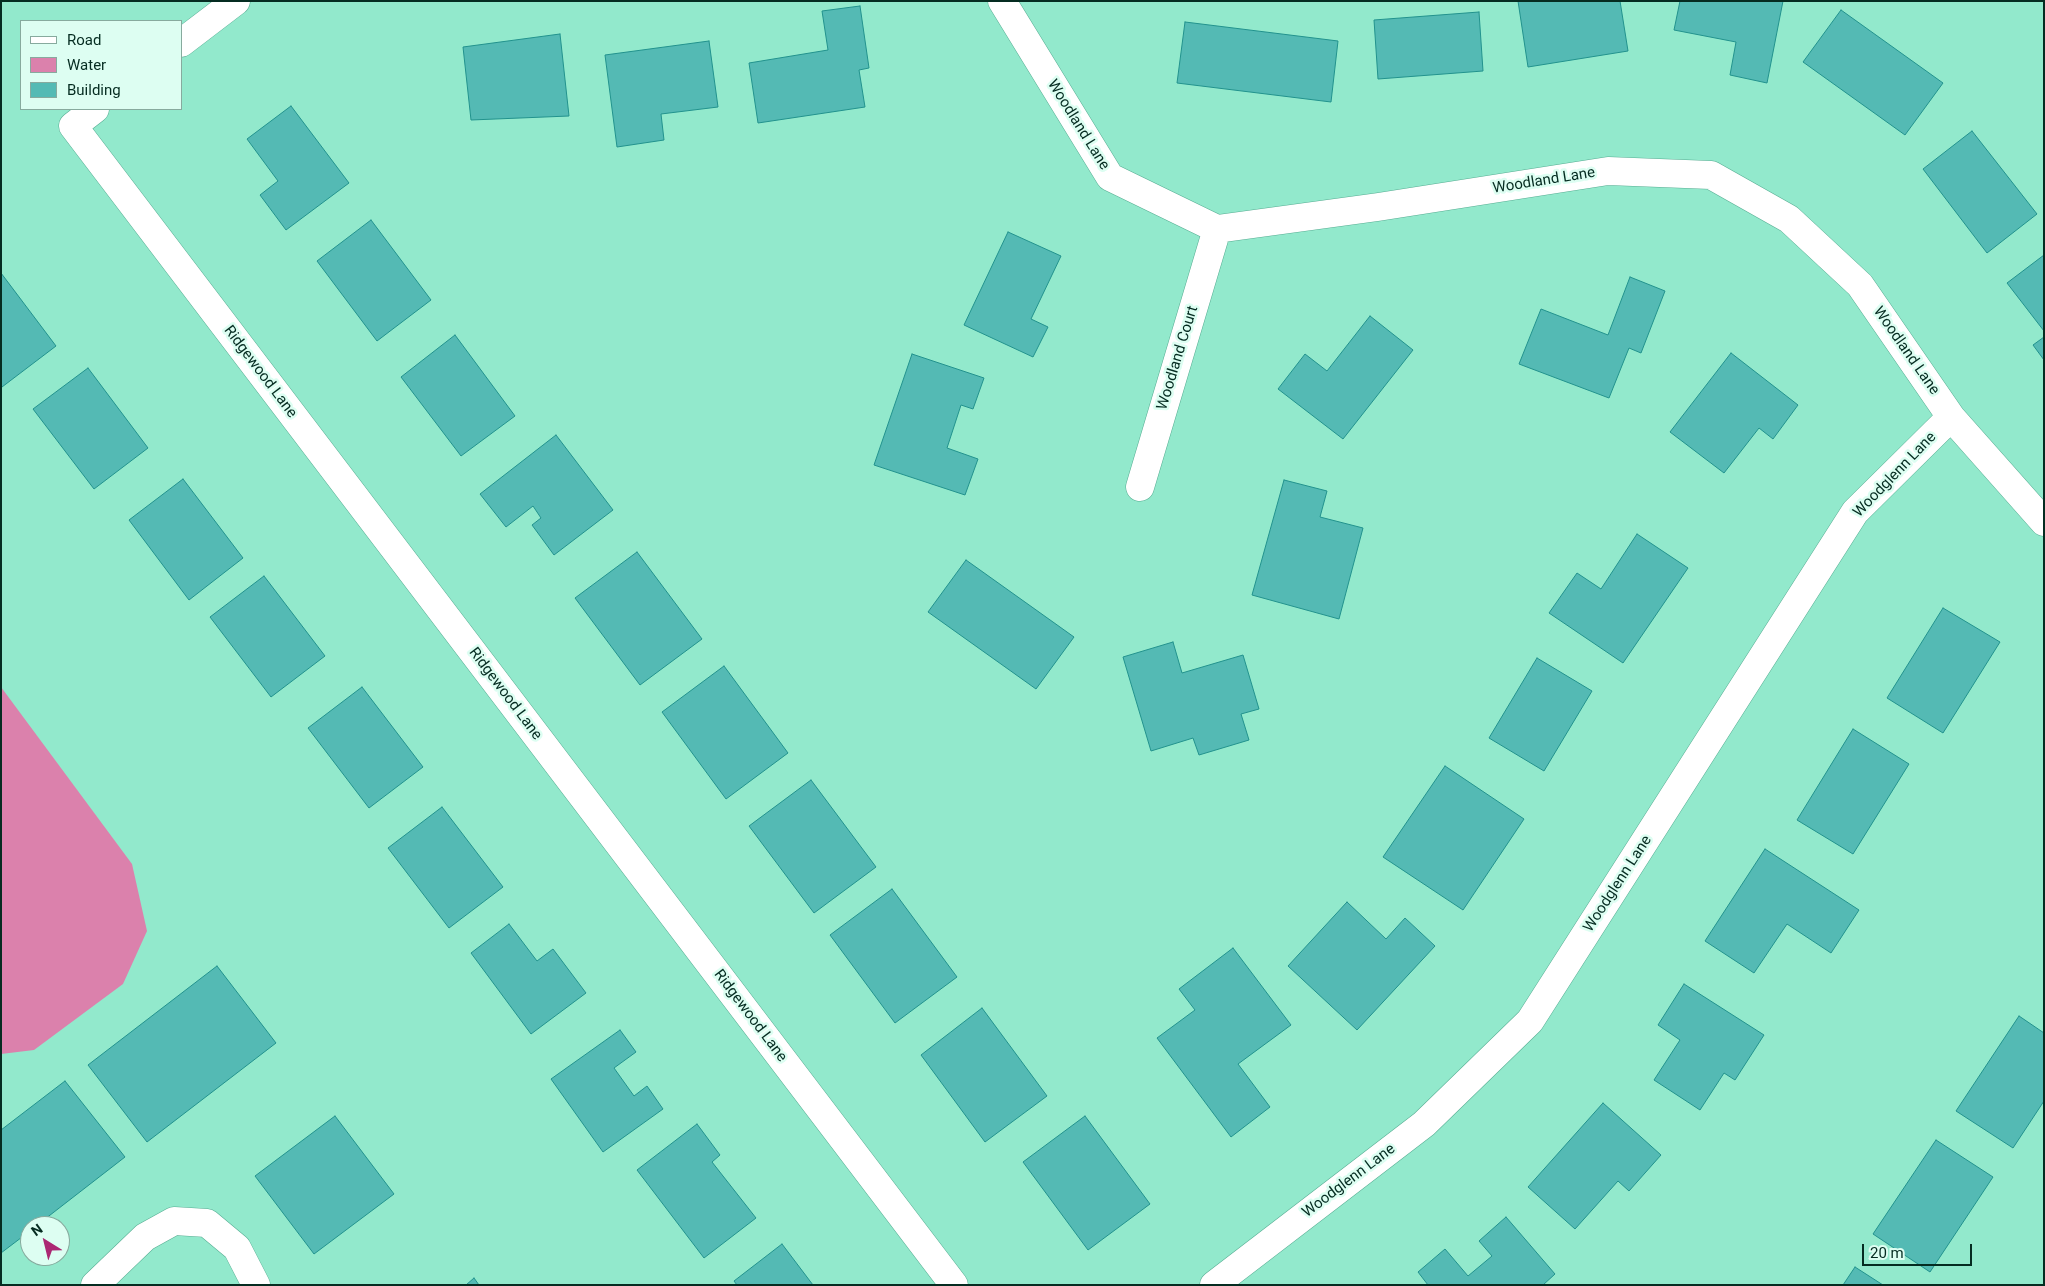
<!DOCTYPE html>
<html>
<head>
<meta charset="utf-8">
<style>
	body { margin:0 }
	#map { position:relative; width:2045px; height:1286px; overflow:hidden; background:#92e9cc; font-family:Roboto,sans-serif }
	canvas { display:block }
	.frame { position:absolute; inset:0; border:2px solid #052c21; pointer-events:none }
	.legend { position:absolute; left:20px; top:20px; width:162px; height:90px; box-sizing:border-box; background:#ddfef2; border:1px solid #87aa9e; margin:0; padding:6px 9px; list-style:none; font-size:15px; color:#052c21 }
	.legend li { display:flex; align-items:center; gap:10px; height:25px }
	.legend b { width:25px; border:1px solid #87aa9e }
	.north { position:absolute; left:20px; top:1216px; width:50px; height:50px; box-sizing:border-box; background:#ddfef2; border:1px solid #87aa9e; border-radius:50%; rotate:324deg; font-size:14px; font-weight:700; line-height:20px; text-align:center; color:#052c21 }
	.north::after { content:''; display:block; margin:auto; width:18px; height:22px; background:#ab2873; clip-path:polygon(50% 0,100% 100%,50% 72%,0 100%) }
	.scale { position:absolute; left:1862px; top:1244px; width:110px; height:22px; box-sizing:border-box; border:2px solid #052c21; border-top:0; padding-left:6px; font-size:15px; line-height:18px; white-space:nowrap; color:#052c21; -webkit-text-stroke:4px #ddfef2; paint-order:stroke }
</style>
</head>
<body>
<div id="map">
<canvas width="2045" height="1286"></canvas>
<div class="frame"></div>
<ul class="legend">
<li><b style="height:6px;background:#fff"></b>Road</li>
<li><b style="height:14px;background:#db81ac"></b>Water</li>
<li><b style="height:14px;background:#54bab4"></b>Building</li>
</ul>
<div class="north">N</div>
<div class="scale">20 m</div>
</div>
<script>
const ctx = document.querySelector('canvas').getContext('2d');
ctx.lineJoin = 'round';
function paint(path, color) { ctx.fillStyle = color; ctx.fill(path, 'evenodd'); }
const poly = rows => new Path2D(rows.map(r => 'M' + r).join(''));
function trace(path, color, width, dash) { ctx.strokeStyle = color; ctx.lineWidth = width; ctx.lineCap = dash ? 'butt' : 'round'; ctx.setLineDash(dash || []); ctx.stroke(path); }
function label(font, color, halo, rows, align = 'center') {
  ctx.font = font + ' Roboto,sans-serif'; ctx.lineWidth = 5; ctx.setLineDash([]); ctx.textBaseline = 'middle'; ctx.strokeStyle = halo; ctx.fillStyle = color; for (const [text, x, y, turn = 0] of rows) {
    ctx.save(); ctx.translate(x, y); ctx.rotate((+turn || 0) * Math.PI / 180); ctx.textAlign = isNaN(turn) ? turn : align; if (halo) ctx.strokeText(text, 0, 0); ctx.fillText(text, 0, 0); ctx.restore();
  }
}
paint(poly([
	[1,687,132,864,147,931,123,984,34,1050,1,1054]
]), '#db81ac');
const building = poly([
	[1518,1,1620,1,1628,51,1528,67,1518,1],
	[1680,1,1783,1,1767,83,1730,75,1736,42,1674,30,1680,1],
	[860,6,869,68,859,70,865,107,758,123,749,63,828,50,822,11,860,6],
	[1841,10,1943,83,1905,135,1803,62,1841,10],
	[1479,12,1483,71,1378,79,1374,20,1479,12],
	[1185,22,1338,41,1331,102,1177,83,1185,22],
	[560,34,569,116,471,120,463,47,560,34],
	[709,41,718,107,661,114,664,140,617,147,605,55,709,41],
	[291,106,349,183,286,230,260,195,278,181,247,139,291,106],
	[1972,131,2037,214,1987,253,1923,169,1972,131],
	[371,220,431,300,377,341,317,261,371,220],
	[1008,232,1061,256,1031,319,1048,327,1033,357,964,325,1008,232],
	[2044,255,2044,331,2007,283,2044,255],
	[1,273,56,346,2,387,1,386,1,273],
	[1630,277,1665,291,1641,353,1629,348,1609,398,1519,364,1541,309,1608,335,1630,277],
	[1370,316,1413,350,1343,439,1278,389,1305,354,1327,371,1370,316],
	[455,335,515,416,461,456,401,377,455,335],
	[2044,337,2044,360,2033,345,2044,337],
	[1731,353,1798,405,1773,439,1759,428,1724,473,1670,432,1731,353],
	[912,354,984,378,973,409,961,405,947,448,978,459,965,495,874,465,912,354],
	[88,368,148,448,94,489,33,409,88,368],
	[556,435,613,510,554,555,532,525,541,518,533,506,506,527,480,494,556,435],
	[183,479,243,558,189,600,129,520,183,479],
	[1284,480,1327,491,1320,517,1363,528,1339,619,1252,595,1284,480],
	[1637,534,1688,568,1623,663,1549,613,1577,573,1601,589,1637,534],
	[637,552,702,639,640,685,575,598,637,552],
	[966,560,1074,637,1036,689,928,612,966,560],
	[264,576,325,656,271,697,210,617,264,576],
	[1943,608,2000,642,1943,733,1887,698,1943,608],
	[1173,642,1182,673,1243,655,1259,709,1241,714,1249,740,1199,755,1193,738,1151,751,1123,657,1173,642],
	[1537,658,1592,691,1544,771,1489,738,1537,658],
	[724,666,788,753,726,799,662,712,724,666],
	[362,687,423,767,369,808,308,728,362,687],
	[1853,729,1909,764,1853,854,1797,820,1853,729],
	[1445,766,1524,819,1463,910,1383,857,1445,766],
	[811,780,876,867,814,913,749,826,811,780],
	[442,807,503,887,449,928,388,848,442,807],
	[1765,849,1859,910,1831,953,1787,924,1754,973,1705,941,1765,849],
	[892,889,957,977,895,1023,830,935,892,889],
	[1347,902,1386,939,1405,918,1435,946,1357,1030,1288,966,1347,902],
	[509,924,537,961,553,949,586,993,531,1034,471,953,509,924],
	[1233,948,1291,1025,1238,1064,1270,1107,1231,1137,1157,1038,1195,1010,1179,989,1233,948],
	[217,966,276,1043,147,1142,88,1065,217,966],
	[1684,984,1764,1035,1735,1080,1724,1073,1700,1110,1654,1080,1680,1040,1658,1025,1684,984],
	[982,1008,1047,1096,985,1142,921,1055,982,1008],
	[2019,1016,2044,1033,2044,1101,2013,1148,1956,1111,2019,1016],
	[620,1030,636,1052,614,1068,634,1096,647,1086,663,1109,603,1152,551,1079,620,1030],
	[65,1081,125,1157,36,1226,30,1226,30,1231,1,1253,1,1130,65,1081],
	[1603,1103,1661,1155,1629,1191,1618,1181,1575,1229,1528,1187,1603,1103],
	[335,1116,394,1194,314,1254,255,1176,335,1116],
	[1085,1116,1150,1204,1088,1250,1023,1162,1085,1116],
	[697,1124,720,1155,712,1162,756,1218,704,1258,637,1170,697,1124],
	[1936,1140,1993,1177,1930,1272,1873,1234,1936,1140],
	[1506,1217,1555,1274,1543,1285,1428,1285,1418,1272,1445,1249,1468,1276,1492,1256,1479,1241,1506,1217],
	[782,1244,813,1285,737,1285,734,1281,782,1244],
	[1855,1267,1883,1285,1843,1285,1855,1267],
	[474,1278,479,1285,466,1285,474,1278]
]);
paint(building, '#54bab4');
trace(building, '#22928d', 1);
const minor = poly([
	[1002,1,1110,177,1217,229,1378,207,1608,171,1711,175,1789,219,1860,285,1951,417,2044,522],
	[181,43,236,1],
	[95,109,73,126,954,1285],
	[1140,487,1217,229],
	[95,1285,145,1237,174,1221,207,1223,237,1248,256,1285],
	[1214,1285,1424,1124,1530,1021,1855,512,1951,417]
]);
trace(minor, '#56ad92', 29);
trace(minor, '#fff', 28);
label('15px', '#052c21', '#ddfef2', [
	["Woodland Lane",1078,125,58],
	["Woodland Lane",1544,181,-9],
	["Woodland Lane",1906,351,55],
	["Woodland Court",1178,358,-73],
	["Ridgewood Lane",260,372,53],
	["Woodglenn Lane",1895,475,-46],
	["Ridgewood Lane",505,694,53],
	["Woodglenn Lane",1618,884,-57],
	["Ridgewood Lane",750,1016,53],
	["Woodglenn Lane",1349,1181,-37]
]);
</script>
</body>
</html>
